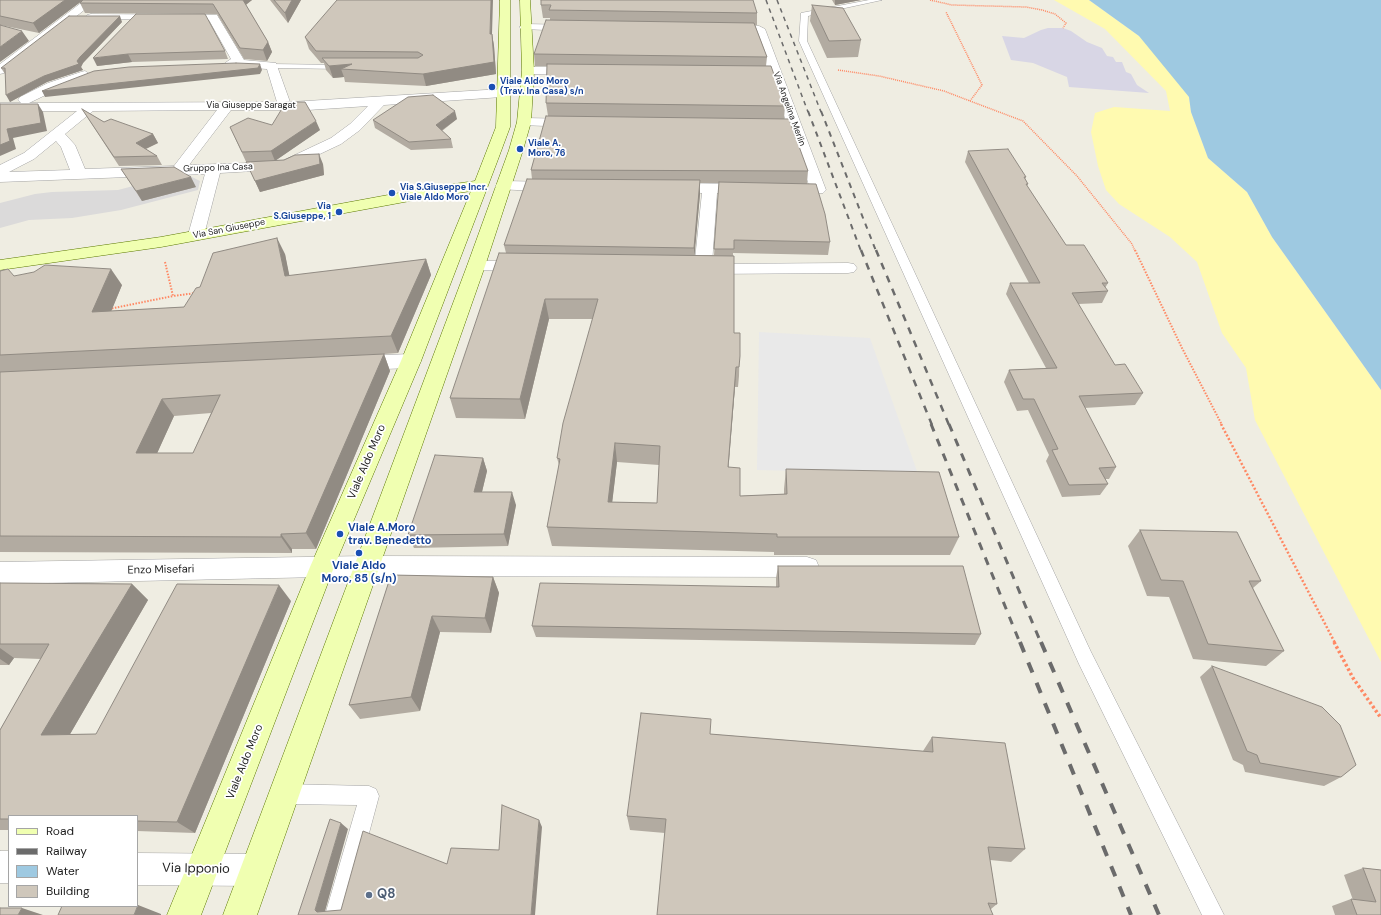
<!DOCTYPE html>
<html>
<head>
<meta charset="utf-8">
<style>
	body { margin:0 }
	#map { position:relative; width:1381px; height:915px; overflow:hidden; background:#efede2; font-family:"DM Sans",sans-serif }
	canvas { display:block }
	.legend { position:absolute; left:8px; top:815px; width:130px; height:92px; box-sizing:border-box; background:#fff; border:1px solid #a5a5a5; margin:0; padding:5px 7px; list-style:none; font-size:12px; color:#1d1d1d }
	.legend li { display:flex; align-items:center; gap:8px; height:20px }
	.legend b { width:20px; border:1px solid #a5a5a5 }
</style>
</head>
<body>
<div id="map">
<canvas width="1381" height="915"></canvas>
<ul class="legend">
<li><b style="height:5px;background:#f0ffb1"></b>Road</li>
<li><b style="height:5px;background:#6b6b6b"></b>Railway</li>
<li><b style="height:11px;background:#9ec9e1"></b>Water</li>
<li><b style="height:11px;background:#cfc7bb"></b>Building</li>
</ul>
</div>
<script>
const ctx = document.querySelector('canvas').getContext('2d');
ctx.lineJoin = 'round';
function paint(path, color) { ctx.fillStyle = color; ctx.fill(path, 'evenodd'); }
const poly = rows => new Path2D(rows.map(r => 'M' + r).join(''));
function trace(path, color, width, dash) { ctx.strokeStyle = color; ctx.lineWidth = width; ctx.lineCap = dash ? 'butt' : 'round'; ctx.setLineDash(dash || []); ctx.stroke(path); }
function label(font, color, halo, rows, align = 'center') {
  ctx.font = font + ' "DM Sans",sans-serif'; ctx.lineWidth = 3.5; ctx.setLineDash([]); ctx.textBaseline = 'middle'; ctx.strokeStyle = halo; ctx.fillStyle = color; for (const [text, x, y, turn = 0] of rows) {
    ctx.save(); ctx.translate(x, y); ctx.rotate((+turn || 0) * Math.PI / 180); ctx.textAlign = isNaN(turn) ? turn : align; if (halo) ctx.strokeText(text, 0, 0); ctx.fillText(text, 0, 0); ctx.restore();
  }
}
paint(poly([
	[188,175,200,181,198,190,121,210,72,218,29,220,0,228,0,203,35,194,52,192,118,190,156,180]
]), '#dbdada');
paint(poly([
	[1054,0,1089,0,1139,36,1162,62,1189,97,1191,112,1208,158,1247,192,1272,237,1381,390,1381,662,1255,420,1246,368,1222,333,1197,262,1170,237,1119,204,1106,190,1098,166,1091,132,1095,113,1114,107,1170,111,1166,91,1105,29]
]), '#fffab0');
paint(poly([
	[759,332,870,338,918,474,757,470]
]), '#e9e9e9');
paint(poly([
	[1048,28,1063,28,1071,31,1087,42,1102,48,1107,56,1113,57,1116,62,1122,62,1126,72,1131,74,1137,85,1149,93,1069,87,1067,77,1033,63,1011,60,1002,36,1024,38,1041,30]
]), '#d8d6e5');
paint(poly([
	[1089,0,1381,0,1381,390,1272,237,1247,192,1208,158,1191,112,1189,97,1139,36]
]), '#9ec9e1');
const lane = poly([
	[869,0,882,0,808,16,807,41,1091,652,1224,915,1202,915,1079,664,799,41,801,13,869,0],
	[269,64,344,65,348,67,344,69,272,68,268,66,269,64],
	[283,784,369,786,376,789,379,796,347,915,325,915,357,805,283,804,276,801,273,794,276,787,283,784]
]);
const street = poly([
	[85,0,97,0,4,73,0,74,0,64,85,0],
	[91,14,217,15,244,60,276,63,290,102,502,89,509,93,502,97,384,105,360,130,341,144,288,169,220,173,204,235,202,239,196,240,190,239,188,235,205,174,0,182,0,165,24,153,77,111,0,111,0,103,21,103,18,100,20,97,48,83,81,72,85,71,91,75,89,78,58,89,29,103,277,102,267,69,227,66,225,63,231,59,209,20,87,19,85,17,87,15,91,14],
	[368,106,350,124,331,138,280,162,189,165,231,110,308,110,368,106],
	[217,110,174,166,85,169,75,145,65,134,93,111,217,110],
	[56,141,61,147,70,170,9,172,34,159,56,141],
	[525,24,573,25,579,28,573,31,521,29,519,27,525,24],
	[726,26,759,26,765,29,826,190,823,193,787,194,782,192,779,189,782,186,787,184,809,185,754,32,722,31,720,29,726,26],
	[528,67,577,67,583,71,577,75,524,74,522,71,528,67],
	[524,118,575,119,580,120,582,123,580,126,575,127,519,125,517,122,519,119,524,118],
	[503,181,555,182,560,184,563,187,560,190,555,192,498,189,495,186,498,183,503,181],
	[671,183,749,184,754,186,757,189,754,192,749,194,717,193,712,264,848,263,854,264,857,268,854,272,848,273,703,274,697,273,694,269,702,193,666,191,663,188,666,185,671,183],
	[476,261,525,261,531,262,534,266,531,270,525,271,470,270,467,266,470,262,476,261],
	[411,354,418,356,421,361,418,366,411,368,358,370,351,368,348,363,351,358,358,356,411,354],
	[367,556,807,557,816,560,819,567,816,574,807,577,367,576,0,584,0,562,367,556],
	[0,851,9,851,9,883,0,883,0,851],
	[137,853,256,854,267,859,272,870,267,881,256,886,137,885,137,853]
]);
const secondary = poly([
	[500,0,510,0,510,127,497,162,421,361,334,567,201,915,167,915,310,567,401,361,471,191,426,198,161,247,0,270,0,260,161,237,426,188,475,181,496,127,500,0],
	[520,0,530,0,534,71,531,122,523,150,485,266,257,915,223,915,467,266,509,150,517,122,522,71,520,0]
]);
trace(lane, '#a4a4a4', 1);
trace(street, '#a4a4a4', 1);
trace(secondary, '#5b7800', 1);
trace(poly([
	[930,0,952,5,1026,7,1042,10,1055,14,1066,23,1063,28],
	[838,70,879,76,944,91,970,101,982,85,946,12],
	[970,101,1023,121,1077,176,1132,244,1135,251]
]), '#ff8863', 1.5, [1, 1]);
trace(poly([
	[1135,250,1182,348,1222,425],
	[165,262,173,296,196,293],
	[109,309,173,296]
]), '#ff8863', 2, [1.5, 1.5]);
trace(poly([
	[1221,424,1335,643]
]), '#ff8863', 2.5, [2, 2]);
trace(poly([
	[1334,642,1353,678,1381,718]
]), '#ff8863', 3.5, [2.5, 2.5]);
paint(lane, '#fff');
paint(street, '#fff');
paint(secondary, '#f0ffb1');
trace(poly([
	[766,0,808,112],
	[777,0,821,112]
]), '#6b6b6b', 1.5, [4.5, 4.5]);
trace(poly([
	[808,111,861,251],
	[821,111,876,251]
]), '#6b6b6b', 2, [5.5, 5.5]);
trace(poly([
	[861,250,932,425],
	[876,250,949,425]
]), '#6b6b6b', 2.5, [7, 7]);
trace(poly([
	[931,424,1020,643],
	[949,424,1041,643]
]), '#6b6b6b', 3, [8, 8]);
trace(poly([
	[1020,642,1131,915],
	[1041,642,1159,915]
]), '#6b6b6b', 4, [11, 11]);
paint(poly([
	[0,0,252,0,246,5,268,42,272,52,267,61,244,59,217,14,85,13,80,3,82,1,39,33,0,25],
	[270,0,301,0,288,23],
	[832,0,861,0,835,5],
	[541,5,757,13,757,25,755,25,767,57,766,66,785,106,784,119,808,171,807,183,830,242,828,255,733,253,734,333,740,333,739,376,738,387,735,387,728,467,740,496,784,494,784,489,786,469,959,537,950,555,774,555,774,552,552,546,547,527,559,465,557,458,593,319,549,319,525,419,456,418,450,398,506,253,504,245,532,179,531,170,548,116,546,103,547,66,535,66,534,54,550,20,550,18,543,18],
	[700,183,719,183,714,255,694,255,700,194],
	[617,462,659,465,657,503,612,502],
	[812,5,861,40,858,57,827,58,810,21],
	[136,14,225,51,228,59,132,62,97,66],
	[122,22,83,63,81,67,83,70,47,82,10,102,5,74,1,68],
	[492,34,494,46,496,74,426,86,345,82,344,77,333,78,326,70,324,63,321,63,309,49,305,37],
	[82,109,104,122,153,134,158,143,146,149,157,156,162,165,119,166],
	[457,119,442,131,451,139,453,148,411,150,375,128,373,120],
	[272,125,320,130,276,160,323,164,324,175,260,192,230,127],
	[968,151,1026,177,1025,179,1028,184,1027,186,1066,245,1108,283,1105,288,1108,291,1102,303,1078,304,1115,365,1143,393,1135,405,1084,408,1116,467,1109,479,1105,479,1108,484,1100,495,1062,497,1046,461,1049,455,1028,410,1017,411,1004,382,1009,370,1046,368,1006,294,1010,283,1029,283,965,162],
	[121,169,196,187,142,201],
	[285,254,289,276,426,259,431,275,398,353,384,354,390,371,316,549,292,549,292,553,0,552,0,271,14,276,122,285,111,311,184,307,200,287],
	[211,413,193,453,157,453,174,416],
	[483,458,487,471,482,492,516,505,508,546,414,548,408,535],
	[1140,530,1261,581,1253,588,1284,651,1266,666,1193,659,1169,597,1147,596,1128,546],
	[778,566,981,634,975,645,536,637,532,626,776,587,776,578],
	[391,575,493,577,499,593,491,633,440,632,420,711,360,719,349,705],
	[0,583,132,584,148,600,70,734,96,734,291,601,195,833,137,831,137,816,9,816,9,830,0,830,0,730,41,659,14,658,9,665,0,665],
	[1212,666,1341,777,1324,786,1245,772,1243,765,1233,760,1200,677],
	[710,734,923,751,932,737,1025,849,1011,862,990,860,997,904,991,909,665,833,630,830,627,816],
	[1363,868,1381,870,1381,915,1335,915,1332,906,1351,899,1353,900,1344,875]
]), '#b2aba1');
paint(poly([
	[65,0,83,0,39,33,33,23],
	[242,0,252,0,244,6],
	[292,0,301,0,288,23,285,13],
	[491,0,493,0,492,34,494,46,496,74,426,86,423,74,490,34],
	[835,0,861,0,835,5],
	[120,16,122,22,83,63,81,67,83,70,47,82,10,102,6,95,44,76,77,61,80,57],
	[22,31,29,41,0,62,0,47],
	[268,42,272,52,267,61,263,50],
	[128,54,132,62,97,66,93,58],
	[260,64,262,70,260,74,45,97,42,91],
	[352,64,341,69,344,77,333,78,329,66],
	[38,104,43,112,47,131,13,138,16,149,0,156,0,145,7,129],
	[455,111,457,119,438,133,436,125],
	[316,121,320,130,275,161,271,151],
	[153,134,158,143,141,151,136,143],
	[319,154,323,164,324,175,260,192,255,181],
	[191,177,196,187,142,201,136,191],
	[700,180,700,194,694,262,694,248],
	[277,238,285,254,293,293,285,276],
	[426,259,431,275,398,353,391,336],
	[111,269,122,285,104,329,92,312],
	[545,299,549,319,525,419,520,399],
	[384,354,390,371,316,549,306,533],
	[736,367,735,387,727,486,728,467],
	[162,399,174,416,150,469,136,453],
	[615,443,617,462,610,521,608,502],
	[483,458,487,471,479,504,474,492],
	[512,492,516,505,508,546,504,534],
	[281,534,292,549,292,553,281,537],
	[493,577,499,593,491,633,485,618],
	[132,584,148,600,62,748,41,735],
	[279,585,291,601,195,833,177,822],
	[432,616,440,632,420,711,411,697],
	[0,648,14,658,9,665,0,659],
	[539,820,542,827,535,915,531,915],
	[341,823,348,829,324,915,317,912,315,910],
	[138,905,161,914,161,915,134,915],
	[22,908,43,915,18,915]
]), '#918b83');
const building = poly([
	[0,0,65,0,33,23,0,16,0,0],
	[83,0,243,0,268,42,263,50,240,48,213,4,80,3,83,0],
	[274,0,292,0,285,13,274,0],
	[337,0,491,0,490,34,492,34,494,62,423,74,341,69,352,64,329,66,322,58,418,58,423,55,418,52,316,51,305,37,337,0],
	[541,0,753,0,757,13,549,10,551,5,541,5,541,0],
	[812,5,843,8,861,40,829,41,812,5],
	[136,14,205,14,225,51,128,54,93,58,136,14],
	[69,16,120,16,80,57,77,61,79,64,44,76,6,95,5,68,1,68,69,16],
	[546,20,754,23,767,57,534,54,546,20],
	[0,25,22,31,0,47,0,25],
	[236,63,260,64,258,68,42,91,94,71,129,67,236,63],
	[547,64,771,66,785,106,546,103,547,64],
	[433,95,455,111,436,125,451,139,409,142,373,120,408,97,433,95],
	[286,102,305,102,316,121,271,151,242,152,230,127,248,118,272,125,286,102],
	[0,104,38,104,41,123,7,129,10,141,0,145,0,104],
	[82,109,104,122,111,119,153,134,136,143,157,156,114,157,82,109],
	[546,116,789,119,808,171,531,170,546,116],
	[1008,149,1026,177,1024,177,1028,184,1026,184,1066,245,1084,245,1108,283,1102,283,1108,291,1072,293,1115,365,1125,364,1143,393,1079,396,1116,467,1099,468,1108,484,1069,485,1052,450,1058,449,1034,399,1023,399,1009,370,1057,368,1010,283,1040,283,968,151,1008,149],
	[319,154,320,164,255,181,246,162,284,160,295,155,319,154],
	[174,167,191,177,136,191,121,169,174,167],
	[527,179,700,180,694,248,504,245,527,179],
	[719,182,816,184,825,214,830,242,734,240,734,249,714,249,719,182],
	[277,238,285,276,426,259,391,336,0,355,0,271,8,269,14,276,34,272,45,265,111,269,92,312,184,307,196,288,200,287,213,253,277,238],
	[499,253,734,256,734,333,740,333,740,356,739,367,736,367,728,467,740,468,740,496,787,494,786,469,939,472,959,537,777,537,777,534,547,527,560,459,557,458,563,423,598,299,545,299,520,399,450,398,499,253],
	[615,443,660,446,657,503,608,502,615,443],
	[384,354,306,533,281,534,281,537,0,536,0,372,384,354],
	[220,395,193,453,136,453,162,399,220,395],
	[435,455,483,458,474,492,512,492,504,534,408,535,435,455],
	[1140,530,1237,532,1261,581,1249,581,1284,651,1208,644,1183,581,1161,580,1140,530],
	[778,566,963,566,981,634,532,626,540,583,779,587,778,566],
	[391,575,493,577,485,618,432,616,411,697,349,705,391,575],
	[0,583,132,584,41,735,96,734,177,584,279,585,177,822,137,821,137,816,9,816,9,819,0,819,0,730,49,644,0,644,0,583],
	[1212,666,1322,707,1340,725,1356,765,1341,777,1260,763,1257,755,1247,751,1212,666],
	[641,713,711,719,710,734,933,752,932,737,1005,743,1025,849,988,847,997,904,988,903,993,915,657,915,666,819,627,816,641,713],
	[502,805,539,820,531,915,298,915,330,819,341,823,315,910,317,912,341,910,363,831,447,864,451,848,499,850,502,805],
	[1363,868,1381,870,1381,915,1357,915,1351,899,1376,902,1363,868],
	[137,905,138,905,134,915,58,915,62,906,137,906,137,905],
	[0,908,22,908,18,915,0,915,0,908]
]);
paint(building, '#cfc7bb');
trace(building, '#918b83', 1);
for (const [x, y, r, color] of [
	[492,87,4,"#1a4fb4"],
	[520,149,4,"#1a4fb4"],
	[392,193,4,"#1a4fb4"],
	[339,212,4,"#1a4fb4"],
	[340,534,4,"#1a4fb4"],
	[359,553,4,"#1a4fb4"],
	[369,895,4,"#5c6f8a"]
]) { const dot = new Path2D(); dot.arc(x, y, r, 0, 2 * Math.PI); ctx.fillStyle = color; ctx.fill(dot); trace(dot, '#fff', 1.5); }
label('bold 9px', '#164399', '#fff', [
	["Viale Aldo Moro",500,82],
	["(Trav. Ina Casa) s/n",500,92],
	["Viale A.",528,144],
	["Moro, 76",528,154],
	["Via S.Giuseppe Incr.",400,188],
	["Viale Aldo Moro",400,198],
	["Via",331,207,"right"],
	["S.Giuseppe, 1",331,217,"right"]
], 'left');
label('9px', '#1d1d1d', '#fff', [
	["Via Giuseppe Saragat",251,106],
	["Via Angelina Merlin",789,109,70],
	["Gruppo Ina Casa",218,168,-2],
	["Via San Giuseppe",229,229,-11]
]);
label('11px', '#1d1d1d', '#fff', [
	["Viale Aldo Moro",367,462,-67],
	["Enzo Misefari",161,570,-1],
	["Viale Aldo Moro",245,762,-68]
]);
label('bold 11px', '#164399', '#fff', [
	["Viale A.Moro",348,528],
	["trav. Benedetto",348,541],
	["Viale Aldo",359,566,"center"],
	["Moro, 85 (s/n)",359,579,"center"]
], 'left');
label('13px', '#1d1d1d', '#fff', [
	["Via Ipponio",196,869,1]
]);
label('bold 13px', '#4e5e75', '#fff', [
	["Q8",377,895]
], 'left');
</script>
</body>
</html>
